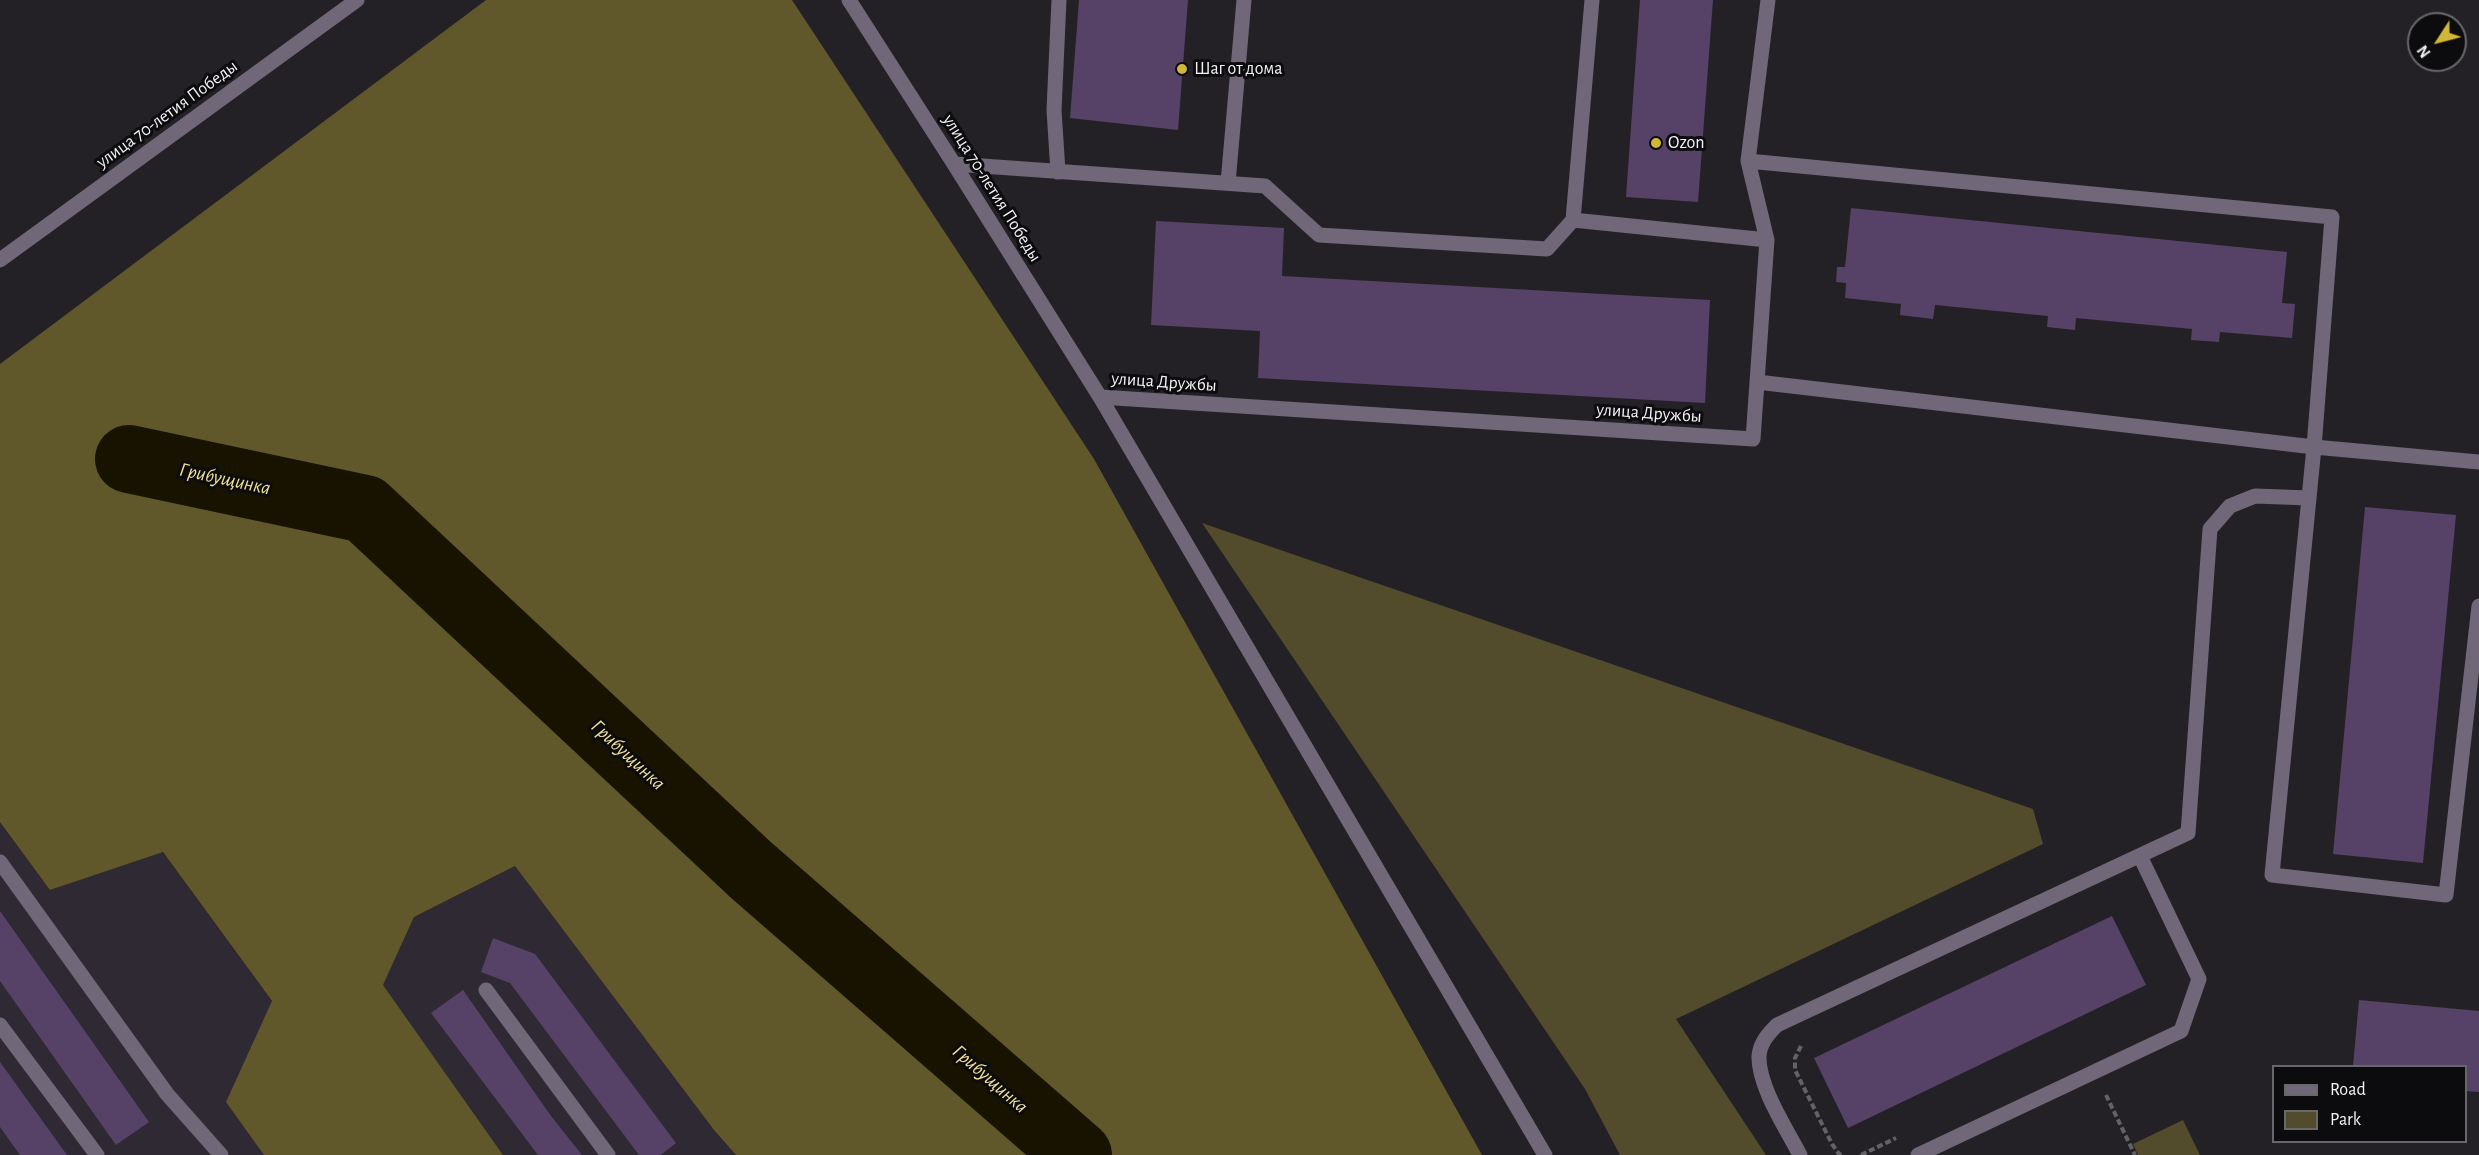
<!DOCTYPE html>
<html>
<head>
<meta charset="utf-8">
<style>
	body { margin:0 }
	#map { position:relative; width:2479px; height:1155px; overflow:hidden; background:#242126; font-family:"Alegreya Sans",sans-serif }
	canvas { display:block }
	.legend { position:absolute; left:2272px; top:1065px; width:195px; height:78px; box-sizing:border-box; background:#0c0b0d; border:2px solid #686769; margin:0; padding:8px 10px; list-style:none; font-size:18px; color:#f2f0f4 }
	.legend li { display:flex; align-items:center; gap:12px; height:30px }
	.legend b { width:30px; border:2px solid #686769 }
	.north { position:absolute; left:2407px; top:12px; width:60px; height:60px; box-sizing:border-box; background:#0c0b0d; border:2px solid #686769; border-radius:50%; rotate:234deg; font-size:16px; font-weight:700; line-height:24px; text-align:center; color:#f2f0f4 }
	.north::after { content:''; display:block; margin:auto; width:21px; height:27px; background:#d1b736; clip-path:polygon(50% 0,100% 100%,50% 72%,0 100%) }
</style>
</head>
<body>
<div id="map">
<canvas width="2479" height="1155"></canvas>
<ul class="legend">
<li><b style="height:8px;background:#706778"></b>Road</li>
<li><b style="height:16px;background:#524b2c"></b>Park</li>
</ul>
<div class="north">N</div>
</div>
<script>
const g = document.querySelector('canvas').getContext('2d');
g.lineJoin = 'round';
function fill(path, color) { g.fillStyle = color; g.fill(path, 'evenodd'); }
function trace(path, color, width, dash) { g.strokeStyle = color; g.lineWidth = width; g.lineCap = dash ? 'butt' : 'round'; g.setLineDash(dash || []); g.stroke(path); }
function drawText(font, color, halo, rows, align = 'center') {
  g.font = font + ' "Alegreya Sans",sans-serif'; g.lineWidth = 6; g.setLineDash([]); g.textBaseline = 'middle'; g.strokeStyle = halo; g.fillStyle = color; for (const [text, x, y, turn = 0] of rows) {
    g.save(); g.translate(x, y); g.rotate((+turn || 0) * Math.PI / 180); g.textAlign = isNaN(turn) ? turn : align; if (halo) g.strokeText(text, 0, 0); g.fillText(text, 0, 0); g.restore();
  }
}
const built = new Path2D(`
	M0,822L50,890L162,851L272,1002L227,1102L264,1155H0Z
	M515,866L714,1130L736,1155H503L383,985L414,917Z`);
const green = new Path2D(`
	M1202,523L2033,809L2043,844L1676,1019L1766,1155H1620L1585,1089Z
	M2183,1120L2200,1155H2138L2133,1144Z`);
const forest = new Path2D(`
	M486,0H792L1094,459L1482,1155H736L714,1130L515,866L414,917L383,985L503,1155H264L226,1102L272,1001L163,852L50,890L0,822V364Z`);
const river = new Path2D(`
	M129,459L365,509L751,870L1078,1155`);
const building = new Path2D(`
	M1079,0H1188L1178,130L1070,118Z
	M1640,0H1713L1698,202L1626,197Z
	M1851,208L2287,252L2282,303L2295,304L2292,338L2220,332L2219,342L2191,340L2192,329L2076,318L2075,330L2047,327L2048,316L1935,305L1933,319L1900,315L1901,304L1845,298L1846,283L1836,282L1837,267H1845Z
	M1156,221L1284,228L1282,276L1710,300L1705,403L1258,378L1260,331L1151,325Z
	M2365,507L2456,515L2423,863L2333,854Z
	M0,911L149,1122L116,1145L0,981Z
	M2112,916L2146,985L1848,1128L1814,1058Z
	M493,938L535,954L676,1143L661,1155H639L510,983L481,972Z
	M463,990L551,1116L582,1155H538L431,1013Z
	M2359,1000L2479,1011V1092L2466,1091V1066H2353Z
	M0,1062L67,1155H20L0,1127Z`);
const path = new Path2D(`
	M1801,1046L1795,1058V1070L1832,1144L1839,1154L1843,1155
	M2106,1095L2135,1155
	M1861,1155L1896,1138`);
const minor = new Path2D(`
	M849,0L954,164L1100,397L1545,1155
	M1748,161L2332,217L2314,447L1757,382
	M954,164L1265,186L1319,235L1547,249L1573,220L1592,0
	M1058,172L1054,110L1059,0
	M1228,183L1244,0
	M1573,220L1767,240
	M0,260L357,0
	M1100,397L1753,439L1767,240L1748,161L1768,0
	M2479,462L2314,447L2272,875L2446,895L2479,606
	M0,862L167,1094L221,1155
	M486,990L608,1155
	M0,1025L97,1155
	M1800,1155C1786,1128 1758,1086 1759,1056C1760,1043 1768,1034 1777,1025L2188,833L2210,529L2230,506L2255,496L2309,498
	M1918,1155L2181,1031L2199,979L2140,856`);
const markers = [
	[1182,69,6,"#d1b736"],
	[1656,143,6,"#d1b736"]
];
const poiNames = [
	["Шаг от дома",1194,69],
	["Ozon",1668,143]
];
const streetNames = [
	["улица 70-летия Победы",167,114,-36],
	["улица 70-летия Победы",992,188,58],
	["улица Дружбы",1164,382,4],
	["улица Дружбы",1649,413,4]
];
const waterNames = [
	["Грибущинка",225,479,12],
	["Грибущинка",628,755,43],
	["Грибущинка",990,1079,41]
];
fill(built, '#2e2933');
fill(green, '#524b2c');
fill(forest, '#60572b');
trace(river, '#181300', 68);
fill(building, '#554266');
trace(path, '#656267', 4, [6, 3]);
trace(minor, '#706778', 15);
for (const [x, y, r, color] of markers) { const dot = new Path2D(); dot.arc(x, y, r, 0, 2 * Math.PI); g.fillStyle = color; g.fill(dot); trace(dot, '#0c0b0d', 2); }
drawText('18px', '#f2f0f4', '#0c0b0d', poiNames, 'left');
drawText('18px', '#f2f0f4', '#0c0b0d', streetNames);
drawText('italic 20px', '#f0e098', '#0c0b0d', waterNames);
</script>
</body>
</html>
